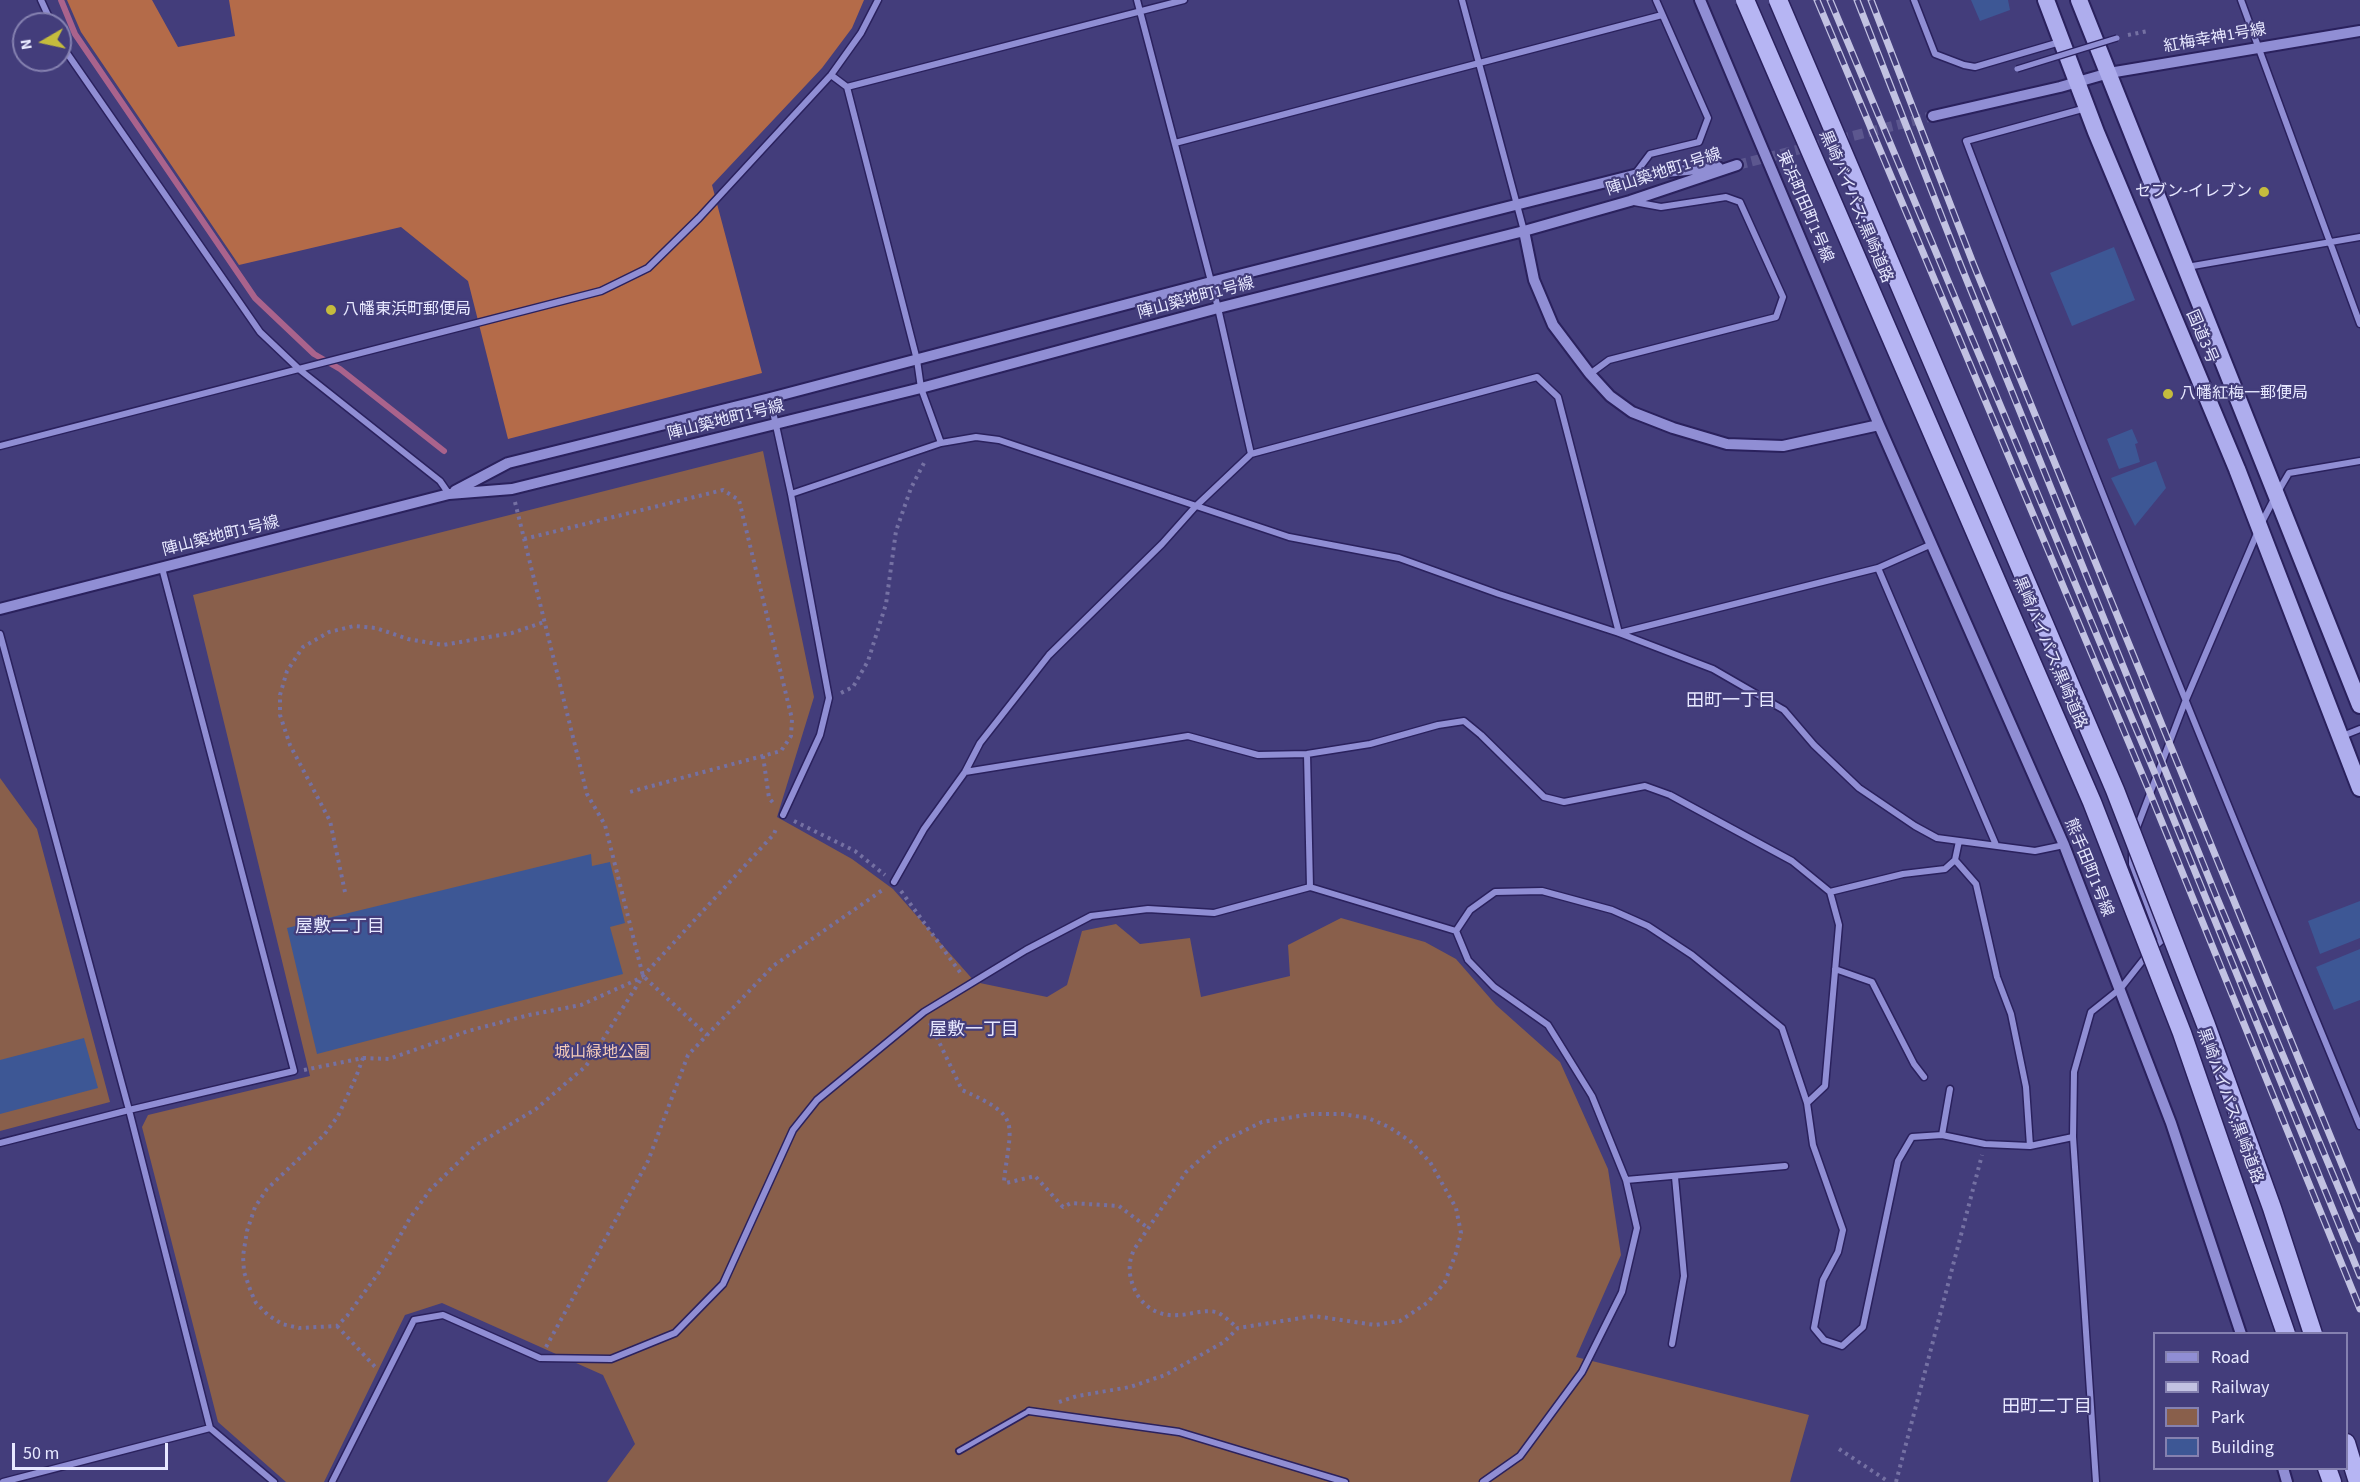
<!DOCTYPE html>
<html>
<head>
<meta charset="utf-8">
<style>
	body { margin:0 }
	#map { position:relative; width:2360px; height:1482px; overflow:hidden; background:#433d7b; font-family:"Source Sans 3",sans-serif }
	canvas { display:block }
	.legend { position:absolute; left:2153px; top:1332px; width:195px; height:138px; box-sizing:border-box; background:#433d7b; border:2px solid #8581b0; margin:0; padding:8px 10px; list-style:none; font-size:18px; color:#e7e8ff }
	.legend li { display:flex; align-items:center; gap:12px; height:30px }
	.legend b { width:30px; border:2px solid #8581b0 }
	.north { position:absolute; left:12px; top:12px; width:60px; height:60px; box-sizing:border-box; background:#433d7b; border:2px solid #8581b0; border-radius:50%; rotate:261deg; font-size:16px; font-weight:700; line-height:24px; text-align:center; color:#e7e8ff }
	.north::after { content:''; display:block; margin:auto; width:21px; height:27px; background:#c5bc3d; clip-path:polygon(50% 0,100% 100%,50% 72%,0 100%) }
	.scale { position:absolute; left:12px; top:1443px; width:156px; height:27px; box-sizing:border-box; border:3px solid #e7e8ff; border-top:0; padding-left:8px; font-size:18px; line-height:21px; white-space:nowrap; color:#e7e8ff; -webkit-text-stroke:4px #433d7b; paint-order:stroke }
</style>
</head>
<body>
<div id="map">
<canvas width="2360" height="1482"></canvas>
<ul class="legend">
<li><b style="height:8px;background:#908ed4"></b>Road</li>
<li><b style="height:8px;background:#c2c2e2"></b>Railway</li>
<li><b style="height:16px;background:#895f4b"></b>Park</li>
<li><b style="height:16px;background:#3d5795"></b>Building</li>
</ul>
<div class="north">N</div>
<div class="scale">50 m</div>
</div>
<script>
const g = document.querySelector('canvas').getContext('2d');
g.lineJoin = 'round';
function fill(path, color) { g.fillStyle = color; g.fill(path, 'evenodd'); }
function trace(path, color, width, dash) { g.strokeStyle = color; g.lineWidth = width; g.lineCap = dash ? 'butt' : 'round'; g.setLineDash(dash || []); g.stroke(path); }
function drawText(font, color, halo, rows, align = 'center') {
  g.font = font + ' "Source Sans 3","Noto Sans JP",sans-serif'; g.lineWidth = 4.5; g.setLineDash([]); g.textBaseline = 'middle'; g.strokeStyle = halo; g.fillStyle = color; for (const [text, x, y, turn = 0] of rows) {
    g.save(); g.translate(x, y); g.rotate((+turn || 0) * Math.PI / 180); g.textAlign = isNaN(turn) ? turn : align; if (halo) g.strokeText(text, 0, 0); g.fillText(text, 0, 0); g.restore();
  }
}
const green = new Path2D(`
	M763,451L814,697L777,817L852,859L893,889L975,982L1047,997L1067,985L1082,931L1116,924L1140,944L1190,938L1201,997L1290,976L1288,945L1341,918L1425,942L1456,959L1496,1005L1560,1062L1608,1169L1621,1255L1576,1357L1809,1415L1790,1482H607L635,1444L603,1375L442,1303L405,1315L324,1482H286L218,1422L142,1127L148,1115L310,1076L193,595Z
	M0,778L37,829L110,1102L0,1131Z`);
const forest = new Path2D(`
	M67,0H152L178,47L235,36L229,0H864L852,28L822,68L712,185L762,373L508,439L468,281L401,227L239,265L81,32Z`);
const stream = new Path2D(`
	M61,0L75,34L255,298L314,354L340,369L444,451`);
const building = new Path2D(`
	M1971,0H2008L2010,10L1980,21Z
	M2114,247L2135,300L2072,326L2050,273Z
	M2132,429L2138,443L2135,444L2140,462L2119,469L2107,439Z
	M2156,461L2166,488L2135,526L2111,478Z
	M591,854L592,866L610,862L625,923L610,927L623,974L317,1054L287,928Z
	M2360,901V938L2320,954L2308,921Z
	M2360,949V1000L2334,1010L2316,967Z
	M84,1038L98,1088L0,1114V1060Z`);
const tertiaryTunnel = new Path2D(`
	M1737,165L1933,116`);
const path = new Path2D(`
	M2128,35L2148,31
	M515,502L587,794L605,825L643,976L707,1035
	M524,539L723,490L739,500L792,719L791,736L781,751L626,793
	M841,693L853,687L868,661L886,604L896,531L911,488L924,463
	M763,756L769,798L775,805
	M794,821L855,851L885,875
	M901,891L962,975
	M345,892L330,821L290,745L280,715V695L287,671L303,647L329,632L354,626L376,628L408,639L443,645L512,633L544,622
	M930,1023L962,1090C1022,1117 1011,1120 1004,1181L1006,1183L1035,1176L1063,1207L1071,1203L1119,1206L1148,1228
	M363,1058L389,1059L468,1031L529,1015L581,1005L643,977
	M304,1070L363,1058L356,1077L338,1116L324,1135L267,1189L255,1207L247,1231L243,1256L244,1272L251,1292L256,1303L268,1315L282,1324L299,1328L337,1326L347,1316L380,1271L410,1218L430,1190L476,1145L536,1109L586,1066L643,976L774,834L777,826
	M337,1326L376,1368
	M546,1347L648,1161L688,1055L773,966L884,889
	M1059,1402L1077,1396L1130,1387L1165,1375L1224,1342L1238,1328L1314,1316L1375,1325L1400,1321L1427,1303L1445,1282L1456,1253L1461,1233L1456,1208L1430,1162L1410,1141L1389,1127L1368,1118L1342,1114H1312L1262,1122L1219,1143L1186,1172L1135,1248C1128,1261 1128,1274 1134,1288C1141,1306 1159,1317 1178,1315C1190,1315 1203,1309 1216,1312C1223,1314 1232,1324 1238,1328
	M1839,1449L1889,1482
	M1896,1482L1982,1155`);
const service = new Path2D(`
	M959,1451L1029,1411`);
const minor = new Path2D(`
	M41,0L52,24
	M1137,0L1218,308L1251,454
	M1462,0L1524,231
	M1914,0L1935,54L1964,65L1975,67L2060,42
	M2241,0L2360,324
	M60,43L260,332L300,370L440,481L449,494
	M831,75L847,87L917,360L921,388L941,443
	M847,87L1184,0
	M2086,108L1966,141C2091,472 2225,799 2360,1126
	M1175,143L1662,15
	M1635,174L1650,154L1699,142L1708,118L1656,0
	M2187,267L2360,237
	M1590,374L1609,360L1776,317L1783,297L1740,202L1726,197L1661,207L1634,202
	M770,398L791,494L829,698L820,735L783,815
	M0,446L601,291L648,268L699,218L831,75L861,33L878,0
	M2279,490L2289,473L2360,461
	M791,494L941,443L976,437L999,440L1289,537L1399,558L1499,594L1619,633L1713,669L1784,710L1814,745L1859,788L1915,826L1937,838L2035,851L2064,845
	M2262,522L2274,499
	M1878,568L1996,845
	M0,634L129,1110L210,1428L274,1482
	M2340,737L2360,729
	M1307,754L1310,887
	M965,772L1188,736L1258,755L1307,754L1370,744L1438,725L1464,721L1481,735L1544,797L1564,802L1645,786L1670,795L1792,861L1830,892L1903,874L1945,869L1955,860L1959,841
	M2136,830L2185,702L2258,531
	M1955,860L1976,884L1997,977L2011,1014L2026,1087L2030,1146
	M894,882L924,829L965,772L980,743L1049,655L1162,544L1195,507L1251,454L1537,377L1558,397L1619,633L1878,568L1932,544
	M1456,931L1470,910L1495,892L1542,891L1612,910L1648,926L1692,955L1782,1028L1807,1103L1813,1145L1843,1230L1838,1252L1823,1280L1814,1328L1824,1340L1842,1346L1863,1327L1898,1161L1912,1137L1942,1135L1985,1144L2030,1146L2073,1137
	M1456,931L1468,960L1494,987L1548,1025L1592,1096L1626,1180L1637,1228L1622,1292L1582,1372L1520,1456L1483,1482
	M1835,969L1872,982L1914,1064L1924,1077
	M1807,1103L1825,1086L1839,925L1830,892
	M1942,1135L1950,1089
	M0,1143L129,1110L294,1071L162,568
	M1626,1180L1785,1166
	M1672,1344L1684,1276L1675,1177
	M1029,1411L1179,1432L1345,1482
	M3,1482L210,1428
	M332,1482L414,1320L443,1315L540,1358L611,1359L675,1333L723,1284L793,1130L817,1100L924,1012L1026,950L1091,916L1148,909L1214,913L1310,887L1456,931
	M2096,1482L2073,1137L2074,1072L2091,1012L2121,988L2151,950L2161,941L2132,864V852`);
const tertiary = new Path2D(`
	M1700,0L1879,425L2064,845L2171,1123L2241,1334
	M1933,116L2060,87L2109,73L2360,31
	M1524,231L1534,280L1553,325L1590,374L1610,396L1632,412L1673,428L1727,444L1783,446L1879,425
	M455,491L508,463L770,398L1211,282L1634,175L1718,167
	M0,609L449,494L512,489L921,388L1218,308L1524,231L1630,201L1737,165
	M2283,1468L2287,1482`);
const trunk = new Path2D(`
	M2046,0L2096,132L2237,469L2360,788
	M2079,0L2360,705`);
const motorway = new Path2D(`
	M2346,1443L2358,1482
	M2327,1468L2332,1482`);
const rail = new Path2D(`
	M1817,0L2150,793L2360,1309
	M1830,0L2156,776L2360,1276
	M1857,0L1961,266L2217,898L2360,1239
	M1871,0L1973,263L2360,1209`);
const pedestrianBridge = new Path2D(`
	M2017,69L2117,38`);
const motorwayBridge = new Path2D(`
	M1745,0L2092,802L2182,1033L2286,1334
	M1778,0L2115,790L2206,1025L2272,1208L2313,1334`);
const markers = [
	[2264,192,6,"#c5bc3d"],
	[331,310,6,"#c5bc3d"],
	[2168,394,6,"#c5bc3d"]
];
const streetNames = [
	["紅梅幸神1号線",2215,39,-10],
	["陣山築地町1号線",1664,173,-18],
	["東浜町田町1号線",1804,207,67],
	["黒崎バイパス;黒崎道路",1855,207,67],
	["陣山築地町1号線",1196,299,-15],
	["国道3号",2201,337,67],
	["陣山築地町1号線",726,421,-14],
	["陣山築地町1号線",221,537,-14],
	["黒崎バイパス;黒崎道路",2049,653,67],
	["熊手田町1号線",2088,868,68],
	["黒崎バイパス;黒崎道路",2229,1106,70]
];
const poiNames = [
	["セブン-イレブン",2252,192,"right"],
	["八幡東浜町郵便局",343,310],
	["八幡紅梅一郵便局",2180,394]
];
const parkNames = [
	["城山緑地公園",602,1053]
];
const neighbourhoodNames = [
	["田町一丁目",1731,702],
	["屋敷二丁目",340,928],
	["屋敷一丁目",974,1031],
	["田町二丁目",2047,1408]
];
fill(green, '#895f4b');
fill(forest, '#b46b49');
trace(stream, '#aa638c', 6);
fill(building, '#3d5795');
trace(tertiaryTunnel, '#5c578f', 10, [10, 5]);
trace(service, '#2a215d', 8);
trace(minor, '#2a215d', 9);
trace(tertiary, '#2a215d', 14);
trace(trunk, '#2a215d', 20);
trace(motorway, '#2a215d', 21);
trace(path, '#7571a3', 4, [3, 4.5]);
trace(service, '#908ed4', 4.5);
trace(minor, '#908ed4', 6);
trace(tertiary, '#908ed4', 10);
trace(trunk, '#aeaded', 16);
trace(motorway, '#b6b5f3', 18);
trace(rail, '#c2c2e2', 7);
trace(rail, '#433d7b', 4.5, [14]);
trace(pedestrianBridge, '#2a215d', 8, []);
trace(motorwayBridge, '#2a215d', 21, []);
trace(pedestrianBridge, '#908ed4', 5);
trace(motorwayBridge, '#b6b5f3', 18);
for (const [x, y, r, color] of markers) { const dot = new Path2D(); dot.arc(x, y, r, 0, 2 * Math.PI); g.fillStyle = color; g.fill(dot); trace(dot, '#433d7b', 2); }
drawText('16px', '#e7e8ff', '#433d7b', streetNames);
drawText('16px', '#e7e8ff', '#433d7b', poiNames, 'left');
drawText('16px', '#f4cab8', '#433d7b', parkNames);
drawText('18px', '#e7e8ff', '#433d7b', neighbourhoodNames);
</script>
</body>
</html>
